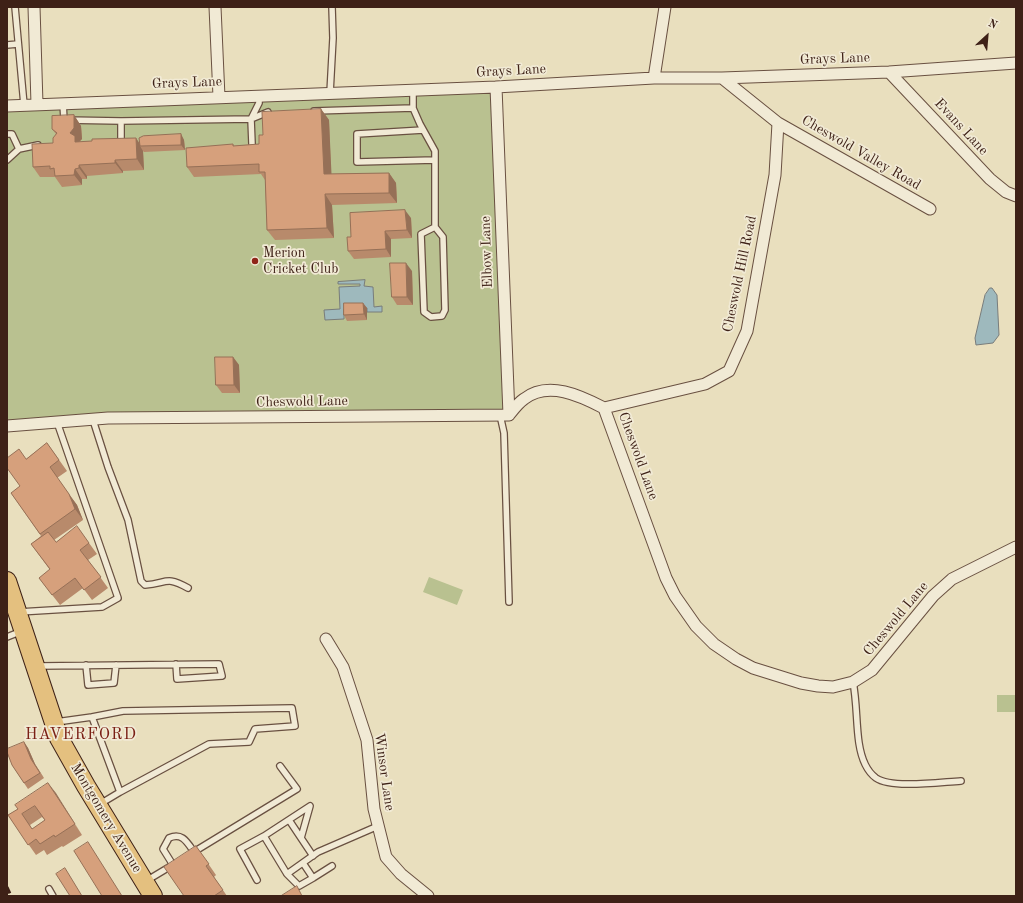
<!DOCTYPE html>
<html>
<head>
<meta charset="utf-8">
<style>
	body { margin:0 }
	#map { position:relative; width:1023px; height:903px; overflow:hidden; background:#e9dfbe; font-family:"Old Standard TT",serif }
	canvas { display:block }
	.frame { position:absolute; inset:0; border:8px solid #3e2117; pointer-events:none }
	.north { position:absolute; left:967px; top:16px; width:40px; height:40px; -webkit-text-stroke:3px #f1ead5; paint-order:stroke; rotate:26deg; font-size:11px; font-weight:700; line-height:16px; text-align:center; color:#3e2117 }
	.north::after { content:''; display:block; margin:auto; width:14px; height:18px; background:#3e2117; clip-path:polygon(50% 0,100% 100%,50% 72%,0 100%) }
</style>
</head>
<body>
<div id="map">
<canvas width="1023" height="903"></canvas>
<div class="frame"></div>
<div class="north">N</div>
</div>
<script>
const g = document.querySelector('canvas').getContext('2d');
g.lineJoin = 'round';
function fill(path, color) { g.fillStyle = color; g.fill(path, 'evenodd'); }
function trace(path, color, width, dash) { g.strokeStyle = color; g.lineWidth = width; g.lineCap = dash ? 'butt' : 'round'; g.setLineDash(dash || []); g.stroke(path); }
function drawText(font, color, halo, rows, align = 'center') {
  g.font = font + ' "Old Standard TT",serif'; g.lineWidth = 3.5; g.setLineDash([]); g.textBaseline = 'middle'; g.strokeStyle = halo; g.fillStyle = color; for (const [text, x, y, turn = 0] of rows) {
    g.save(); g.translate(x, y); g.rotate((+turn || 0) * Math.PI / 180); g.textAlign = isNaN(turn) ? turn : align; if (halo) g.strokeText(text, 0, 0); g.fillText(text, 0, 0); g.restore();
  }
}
const green = new Path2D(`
	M496,87L509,415L108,418L7,426V107Z
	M429,577L463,590L457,605L423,592Z
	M997,695H1016V712H997Z`);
const water = new Path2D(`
	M365,280L364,286L373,287L374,307L382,306V312H367V308L344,309V319L325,320L324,310L340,309L339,287L360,286V284H338V282Z
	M990,288H992L997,295L999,335L993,343L976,345L975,338L985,295Z`);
const service = new Path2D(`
	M15,7L24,105
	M7,45L18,44
	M413,90V108L420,124L435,151V227L443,237L445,310L442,316L431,317L424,312L421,234L435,227
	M330,93L333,38L332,7
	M63,103L64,120L121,121V142H118
	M314,111L413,108
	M251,119L268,112
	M251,119L259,103V96
	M121,121L251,119L252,144
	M423,130L357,134V162L435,160
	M7,134H12L19,149
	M7,160L19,149L38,145
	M500,415L504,433L509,602
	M93,420L108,467L128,520L141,581L145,585C167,584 165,575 188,588
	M19,612L102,607L118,598L57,422
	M7,637L22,631
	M86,665L88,685L114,683L116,665
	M39,666L219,664L222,676L177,679L176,664
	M853,682C857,702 856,723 859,743C861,756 865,770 876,778C892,789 941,782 961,781
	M92,717L123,711L292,708L295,726L255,729L249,742L209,744L120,792
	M56,722L92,717L120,792L100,804
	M289,820L301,838
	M264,836L310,806L301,838L313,856
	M192,853L297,789L280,766
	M303,863L313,878L332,866
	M173,865L163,849L169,838C182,832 187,842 194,852
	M287,874L299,886L313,878
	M257,880L240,849L264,836L287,874L318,852L378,826
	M146,881L171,866
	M49,889L53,896`);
const minor = new Path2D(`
	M34,7L37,104
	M215,7L219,97
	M889,72L990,179L1006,192L1016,196
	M654,78L665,7
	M496,87L509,415
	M7,106L496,87L654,78H722L889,72L1016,63
	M778,123L930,209
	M604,408L705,384L729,371L747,331L775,175L778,123L722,78
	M7,426L108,418L509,415C513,410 518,403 524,399C548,380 581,396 604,408L666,578L675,596L696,626L714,644L736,659L753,668L801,683L818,686L833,687L853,682L872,670L933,596L952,579L1016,547
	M326,639L343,667L367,740L374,809L386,857L401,874L428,896`);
const primary = new Path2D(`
	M7,581L59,738L86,786L153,896`);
const rail = new Path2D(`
	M7,887L11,896`);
const wall = new Path2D(`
	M321,109L329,120L331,174L389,173L396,183L397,203L332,205L334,238L275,240L267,230L265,180L261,174L194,177L187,167L233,144L234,146L259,144L263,135Z
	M74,115L81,126L82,139L79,142L136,138L140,144L181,134L184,140L185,150L144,152L143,151L144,170L123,171V173L87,176V179H82V185L62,187L55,177H40L33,167L53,143L56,134L52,129Z
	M411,218L412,238L391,239V257L354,259L348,251L351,237Z
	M412,271L413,305H397L392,297Z
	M363,303L367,308V320L347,321L344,315Z
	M233,357L239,365L240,393H222L216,385Z
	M47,443L67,471L57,478L77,505L83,520L54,540L56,542L89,543L97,554L88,560L108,588L92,600L83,588L60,605L39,578L50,570L31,544L41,536L11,493L20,487L26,459Z
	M24,742L28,748L35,764L44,778L28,789L12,765Z
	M48,783L82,835L63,847L62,846L47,855L44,850L36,855L8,815L18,809ZM42,817L45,820L32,829L30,825Z
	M196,846L216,875L214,877L227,896H184Z`);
const shadedWall = new Path2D(`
	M321,109L329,120L332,185L324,174Z
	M74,115L81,126L82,139L79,142H75L70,133Z
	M181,134L184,140L185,150L181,145Z
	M136,138L141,146H140L143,151L144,170L137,159Z
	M115,160L123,171V173L115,163Z
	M79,165L87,176V179L79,168Z
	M75,169L82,179V185L74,175Z
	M389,173L396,183L397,203L389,193Z
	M325,194L332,205L334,238L327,228Z
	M405,210L411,218L412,238L407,230Z
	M385,231L391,239V257L386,249Z
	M406,263L412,271L413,305L407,297Z
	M363,303L367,308V320L364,314Z
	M233,357L239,365L240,393L234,385Z
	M69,494L77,505L83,520L75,509Z
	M24,742L28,748L35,764L44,778L31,759Z
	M48,783L56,793L82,835L75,824Z`);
const building = new Path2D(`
	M321,109L324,174L389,173V193L325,194L327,228L267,230L265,172H259V164L187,167L186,148L233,144V146L259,144V135H263L262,112Z
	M74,115V128L70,133L75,136V142L92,141V139L136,138L137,159L115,160V163L79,165V168L75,169L74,175L55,176L54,168L50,169V166L33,167L32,144L53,143V138L57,133L52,129V116Z
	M181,134V145L140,146L139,138L143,136Z
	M405,210L407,230L385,231L386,249L348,251L347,237H351L350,213Z
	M390,263H406L407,297H392Z
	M344,303H363L364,314L344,315Z
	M215,357H233L234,385H216Z
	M47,443L59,460L50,467L69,494L75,509L40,534L11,493L20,486L7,468V458L19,449L26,459Z
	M77,526L89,543L80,550L101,577L84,590L75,578L52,595L39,578L50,569L31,544L48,532L56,542Z
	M24,742L31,759L40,773L24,783L12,765L7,752V749Z
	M48,783L75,824L55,837L54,835L40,844L36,839L28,845L8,815L18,809L15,805ZM35,806L45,820L32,829L22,814Z
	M88,842L122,896H102L74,851Z
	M196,846L209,864L206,866L223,890L214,896H184L164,867Z
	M65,868L82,896H70L56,874Z
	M297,886L302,896H281Z`);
const markers = [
	[255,261,4,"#8f2418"]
];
const streetNames = [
	["Grays Lane",835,59,-2],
	["Grays Lane",511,71,-3],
	["Grays Lane",187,83,-2],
	["Evans Lane",961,127,47],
	["Cheswold Valley Road",861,153,30],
	["Elbow Lane",487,252,-92],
	["Cheswold Hill Road",740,274,-78],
	["Cheswold Lane",302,402,-1],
	["Cheswold Lane",638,456,70],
	["Cheswold Lane",896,619,-50],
	["Winsor Lane",384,772,82],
	["Montgomery Avenue",106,818,59]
];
const poiNames = [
	["Merion",263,253],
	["Cricket Club",263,269]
];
const quarterNames = [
	["HAVERFORD",81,735]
];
fill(green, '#b9c190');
fill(water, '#9eb9bd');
trace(water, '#787c7b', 1);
trace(service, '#695041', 8);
trace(minor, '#695041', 13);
trace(primary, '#3e2117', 20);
trace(service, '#f1ead5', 5.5);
trace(minor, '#f1ead5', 11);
trace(primary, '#e4c07f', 18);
trace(rail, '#3e2117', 3, [7, 7]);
fill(wall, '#b88a6b');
fill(shadedWall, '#967057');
fill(building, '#d6a07c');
trace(building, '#967057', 1);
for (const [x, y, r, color] of markers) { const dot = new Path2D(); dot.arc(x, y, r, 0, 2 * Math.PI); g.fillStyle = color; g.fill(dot); trace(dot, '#f1ead5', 1.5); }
drawText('14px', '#3e2117', '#f1ead5', streetNames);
drawText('14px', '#3e2117', '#f1ead5', poiNames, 'left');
g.letterSpacing = '1px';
drawText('16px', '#7a1f14', '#f1ead5', quarterNames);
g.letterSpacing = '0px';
</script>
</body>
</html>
